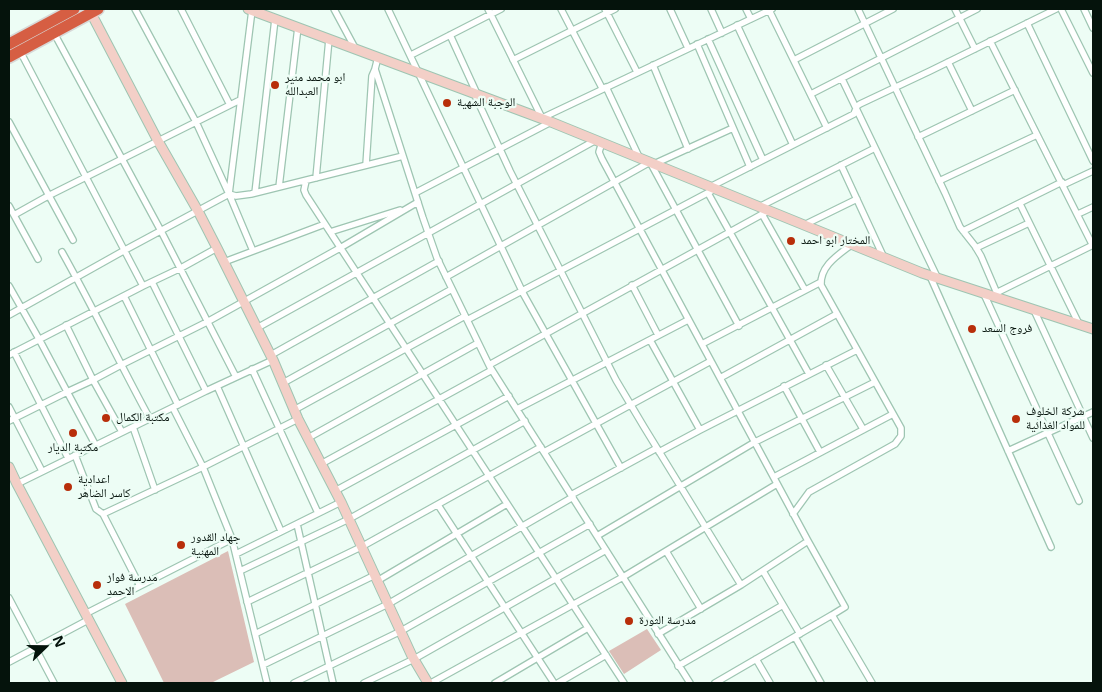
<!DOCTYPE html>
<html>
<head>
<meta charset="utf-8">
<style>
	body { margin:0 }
	#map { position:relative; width:1102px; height:692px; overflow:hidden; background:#edfdf5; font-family:"Open Sans",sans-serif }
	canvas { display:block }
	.frame { position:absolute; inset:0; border:10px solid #05130c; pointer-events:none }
	.north { position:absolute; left:20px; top:622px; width:50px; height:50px; -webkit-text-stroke:4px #edfdf5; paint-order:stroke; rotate:68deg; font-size:14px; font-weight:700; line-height:20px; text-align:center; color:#05130c }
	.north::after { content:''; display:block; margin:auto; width:18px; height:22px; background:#05130c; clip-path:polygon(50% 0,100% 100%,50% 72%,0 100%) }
</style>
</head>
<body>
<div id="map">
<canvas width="1102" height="692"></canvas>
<div class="frame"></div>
<div class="north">N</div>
</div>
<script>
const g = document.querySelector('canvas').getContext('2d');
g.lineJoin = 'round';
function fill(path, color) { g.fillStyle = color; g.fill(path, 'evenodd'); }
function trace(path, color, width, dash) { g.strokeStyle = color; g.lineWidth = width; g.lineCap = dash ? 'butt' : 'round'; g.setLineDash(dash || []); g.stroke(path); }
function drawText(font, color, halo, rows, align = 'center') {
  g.font = font + ' "Open Sans","Noto Naskh Arabic",sans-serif'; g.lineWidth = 4.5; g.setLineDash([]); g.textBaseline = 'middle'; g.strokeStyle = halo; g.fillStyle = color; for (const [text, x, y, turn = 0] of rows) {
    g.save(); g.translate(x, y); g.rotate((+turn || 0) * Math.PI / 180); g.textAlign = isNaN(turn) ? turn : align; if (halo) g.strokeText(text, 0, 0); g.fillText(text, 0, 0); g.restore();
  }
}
const green = new Path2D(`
	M228,551L254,662L211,683H164L125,604Z
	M647,629L661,650L624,674L609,651Z`);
const street = new Path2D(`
	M135,9L196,122L229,194L253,251
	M181,9L230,105
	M334,9L355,48
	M388,9L524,295L621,468
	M488,9L542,118L772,9
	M561,9L602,88
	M605,9L637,72
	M670,9L688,48
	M711,9L722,33
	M746,9L751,19
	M858,9L945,193L960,227L975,246L981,256L999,298
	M955,9L975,49
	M1061,9L1093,73
	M1084,9L1093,28
	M769,10L827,128
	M1027,23L1093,161
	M737,25L793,145
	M54,33L161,231L236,377
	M450,35L477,94
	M708,39L763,160
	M990,41L1093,246
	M697,44L750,167
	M20,51L143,286
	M411,55L501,9
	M378,57L375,69L423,218L437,258L490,367L690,683
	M513,60L615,9
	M794,60L893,9
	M948,62L972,111
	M653,65L688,149
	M842,79L938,279
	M606,87L639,157
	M474,93L510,171L616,380L644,427L741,585
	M811,94L977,9
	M9,122L73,240
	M918,137L1015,90
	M602,142L599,152L602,159L808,541L845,607L832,615L872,683
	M654,164L733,128
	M366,165L372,76L375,69
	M841,165L884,258
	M316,178L329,39
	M306,181L304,190L306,195L624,683
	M939,181L1037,135
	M1063,185L1093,171
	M279,187L298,27
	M710,187L854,114L857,106L860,104L930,71L1056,9
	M255,193L275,19
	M415,193L551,122
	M708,193L809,374
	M229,194L236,196L251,194L403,156
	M1020,204L1079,324
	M9,206L38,259
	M759,207L875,148
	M762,214L805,290
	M1078,214L1093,207
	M14,215L48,196L240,100
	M804,225L857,199
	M963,231L1062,182
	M330,232L400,210
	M976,248L1029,223
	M62,252C93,307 120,364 150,419
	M224,262L325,224
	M930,276L1051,547
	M446,277L650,162L739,326
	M152,282L206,391
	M632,285L658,335
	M9,286L39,339L96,446
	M996,293L1093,245
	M984,294L1079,501
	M124,296L178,405
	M1034,310L1093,438
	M9,315L125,250L229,194L252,10
	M467,320L715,189
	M66,325L93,380L122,432
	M257,328L596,140
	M650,340L700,430
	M702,344L821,282
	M14,352L68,458
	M9,355L143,286L181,268L217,248
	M271,355L439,261
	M489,365L768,211
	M826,365L863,429
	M252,369L318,513
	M720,378L837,314
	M283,383L452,289
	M217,386L281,531
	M784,386L820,452
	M9,407L42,471
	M173,408L203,467L232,539L267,683
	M517,409L688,320
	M294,410L465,316
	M9,421L67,392L93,380L121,365L207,322L340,248L418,202
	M133,427L155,490
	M308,438L478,343
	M1008,451L1093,412
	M544,452L711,361
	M659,452L700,430L857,350
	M75,455L96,509L103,514
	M321,464L492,370
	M774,477L893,414
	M17,484L206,391L273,360
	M335,491L509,396
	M571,495L657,448
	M438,505L554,683
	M793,514L809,492L895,444L901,436V428L821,285C820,266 838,255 851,245
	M297,524L333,683
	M597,536L755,442L875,382
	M666,551L701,609
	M236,554L341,502
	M240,571L349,519L525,421
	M763,571L800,634
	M377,581L507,504
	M140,586L103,514L203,467L298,419
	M9,598L54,683
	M247,602L361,547L541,447
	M85,614L232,539
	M255,634L375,575
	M658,634L741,585L808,541
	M795,637L821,683
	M756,659L770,683
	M9,662L88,620
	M263,665L388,604L573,497
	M678,666L783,605
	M294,683L401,631L590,524
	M364,683L414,659L606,550
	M431,683L623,577L777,484
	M495,683L588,628
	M558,683L606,655
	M715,683L832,615`);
const secondary = new Path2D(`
	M248,9L551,122L922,273L1093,329
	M91,13L158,141L198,211L217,248L273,360L298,419L341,502L412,656L428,683
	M9,467L17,484L122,683`);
const highway = new Path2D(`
	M9,44L74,9
	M9,57L98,9`);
const markers = [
	[275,85,5,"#b82e0a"],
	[447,103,5,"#b82e0a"],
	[791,241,5,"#b82e0a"],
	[972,329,5,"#b82e0a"],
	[106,418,5,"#b82e0a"],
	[1016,419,5,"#b82e0a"],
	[73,433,5,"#b82e0a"],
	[68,487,5,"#b82e0a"],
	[181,545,5,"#b82e0a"],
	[97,585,5,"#b82e0a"],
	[629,621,5,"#b82e0a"]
];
const poiNames = [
	["ابو محمد منير",285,78],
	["العبدالله",285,92],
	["الوجبة الشهية",457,103],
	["المختار ابو احمد",801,241],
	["فروج السعد",982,329],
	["شركة الخلوف",1026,412],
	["للمواد الغذائية",1026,426],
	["مكتبة الكمال",116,418],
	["مكتبة الديار",73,448,"center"],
	["اعدادية",78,480],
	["كاسر الضاهر",78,494],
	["جهاد القدور",191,538],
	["المهنية",191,552],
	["مدرسة فواز",107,578],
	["الاحمد",107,592],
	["مدرسة الثورة",639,621]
];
fill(green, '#dbbeb7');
trace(street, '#9ec5b2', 8);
trace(secondary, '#9ec5b2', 11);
trace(highway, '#d7d9d8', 14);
trace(street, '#fff', 5.5);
trace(secondary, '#f3cfc7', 9);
trace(highway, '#d65e43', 11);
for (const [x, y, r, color] of markers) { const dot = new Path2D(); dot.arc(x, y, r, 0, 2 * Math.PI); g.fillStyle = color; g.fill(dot); trace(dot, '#edfdf5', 2); }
drawText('12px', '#05130c', '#edfdf5', poiNames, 'left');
</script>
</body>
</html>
